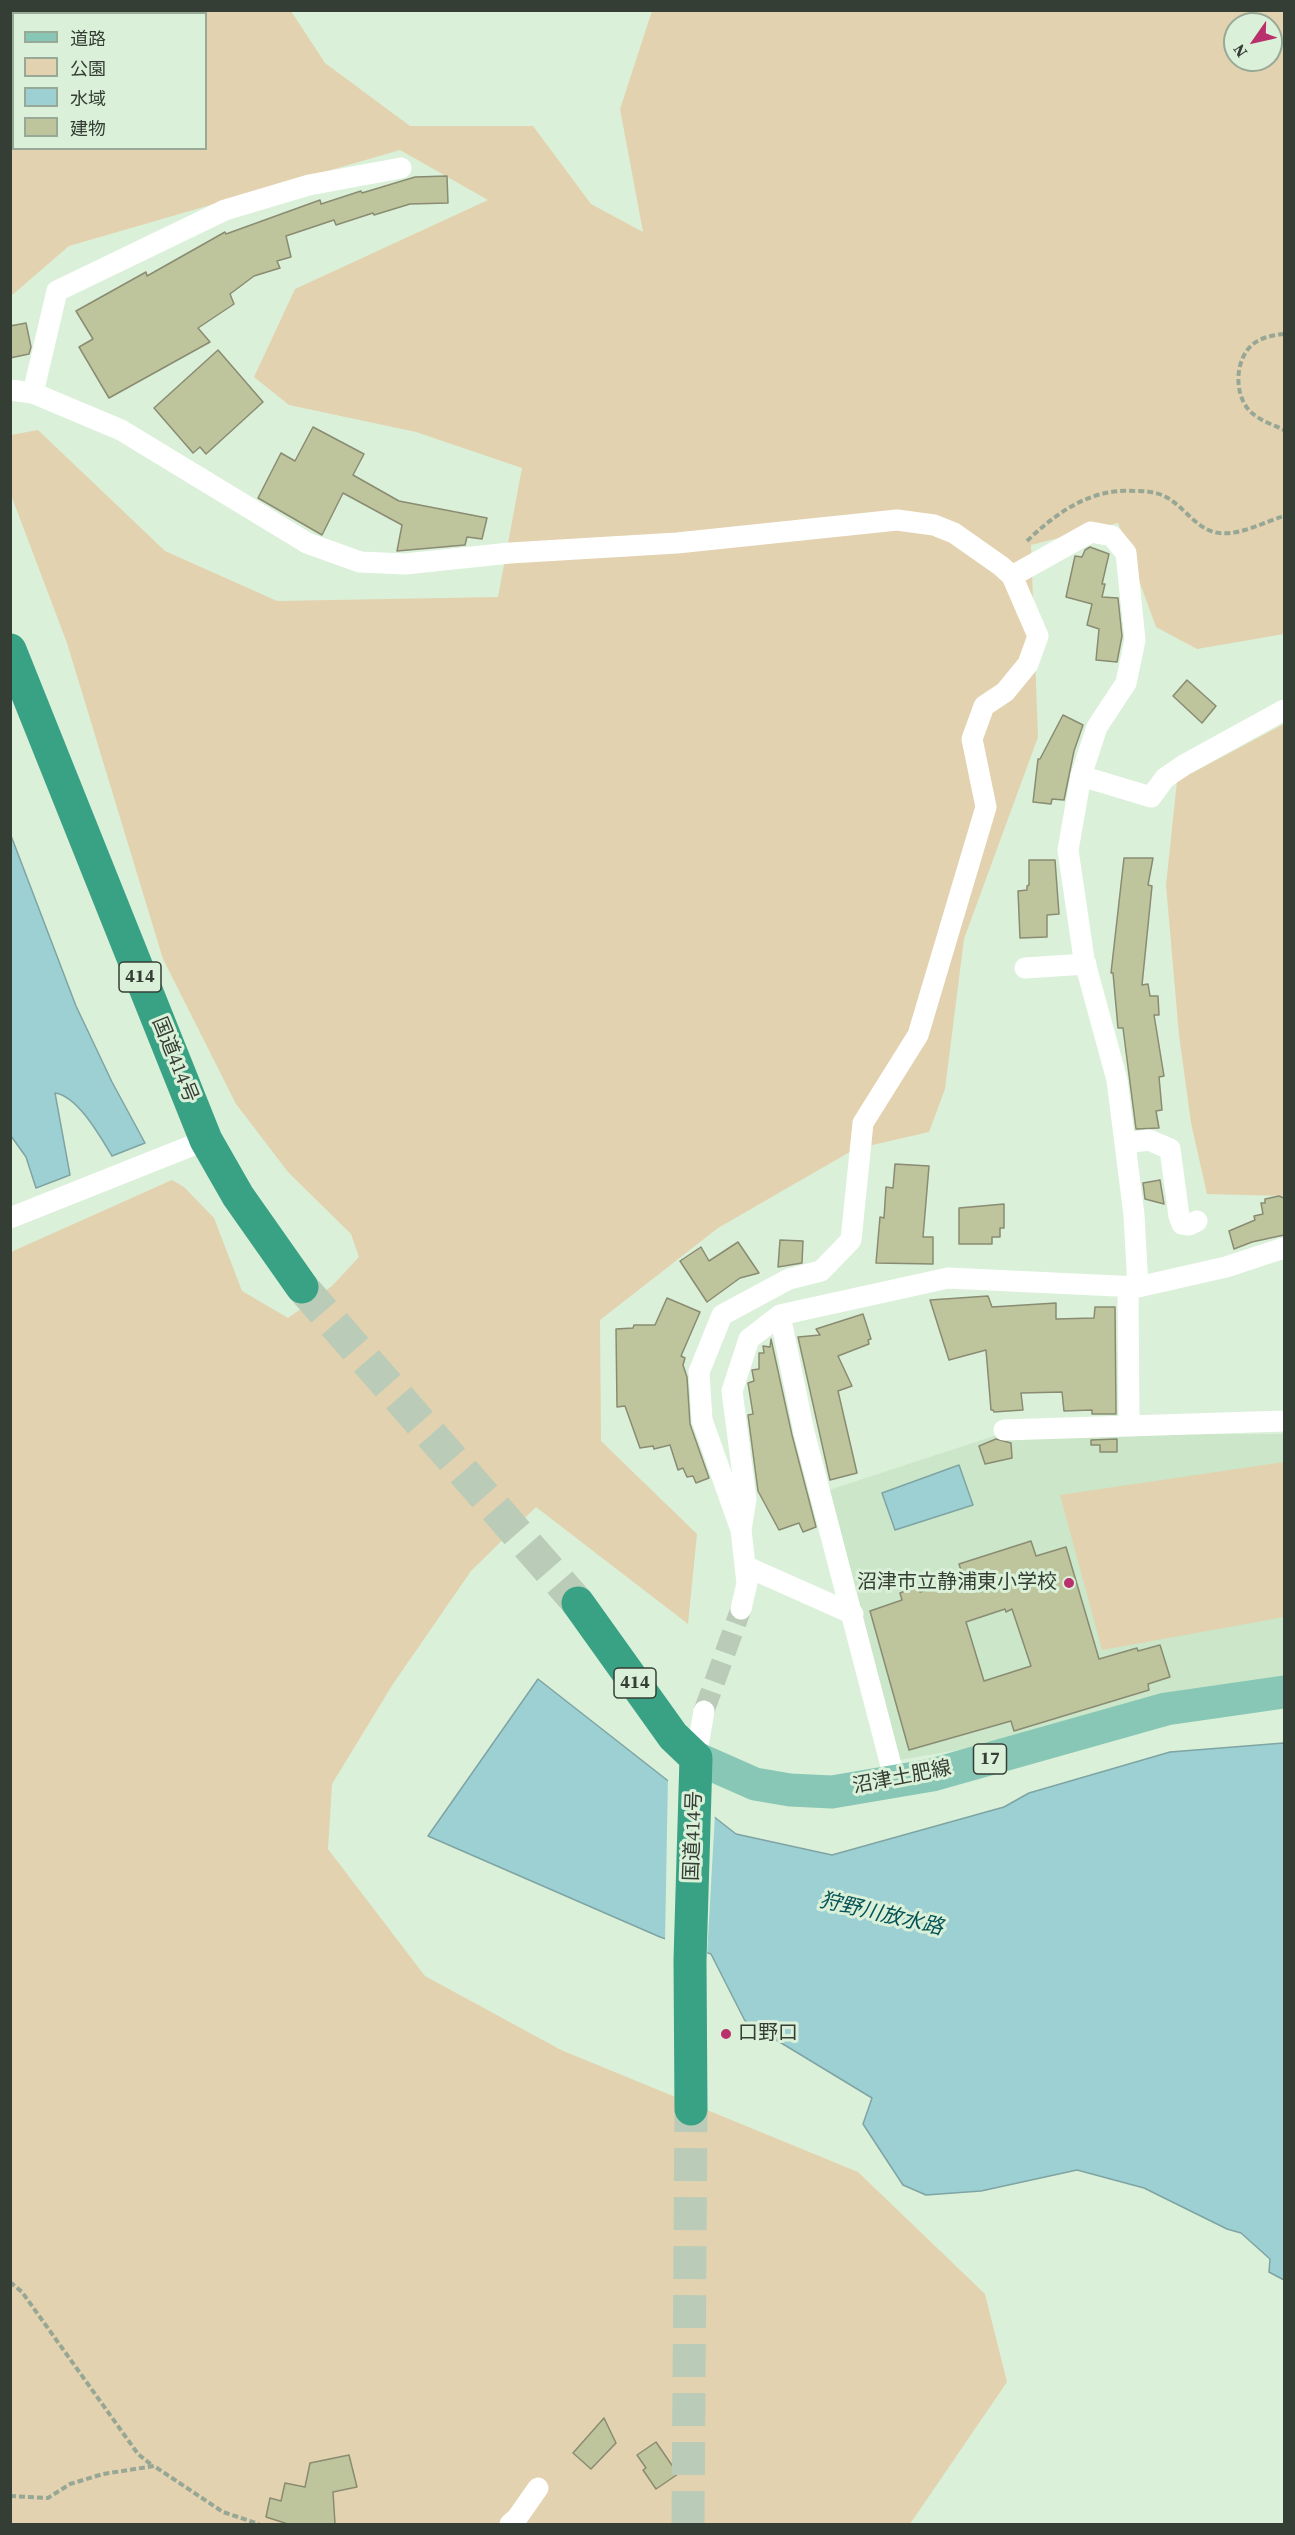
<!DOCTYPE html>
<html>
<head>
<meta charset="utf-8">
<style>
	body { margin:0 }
	#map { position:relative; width:1295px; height:2535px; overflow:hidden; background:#dbf0d9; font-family:"Source Serif 4","Noto Sans JP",serif }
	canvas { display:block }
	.frame { position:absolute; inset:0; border:12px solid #353e34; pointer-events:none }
	.legend { position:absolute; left:12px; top:12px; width:195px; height:138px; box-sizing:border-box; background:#dbf0d9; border:2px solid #99a997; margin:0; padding:8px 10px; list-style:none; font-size:18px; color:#353e34 }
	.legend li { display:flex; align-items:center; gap:12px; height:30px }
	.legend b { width:30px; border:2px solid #99a997 }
	.north { position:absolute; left:1223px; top:12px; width:60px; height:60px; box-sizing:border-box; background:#dbf0d9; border:2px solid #99a997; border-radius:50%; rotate:236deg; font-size:16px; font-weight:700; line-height:24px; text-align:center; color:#353e34 }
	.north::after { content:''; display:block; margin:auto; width:21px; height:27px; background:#b9306c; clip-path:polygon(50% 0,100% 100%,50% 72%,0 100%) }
</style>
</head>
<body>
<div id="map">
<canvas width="1295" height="2535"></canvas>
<div class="frame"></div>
<ul class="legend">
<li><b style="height:8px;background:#88c7b6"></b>道路</li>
<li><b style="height:16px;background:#e3d2af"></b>公園</li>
<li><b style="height:16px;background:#9dd0d3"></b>水域</li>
<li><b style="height:16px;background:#bec49c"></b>建物</li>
</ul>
<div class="north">N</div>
</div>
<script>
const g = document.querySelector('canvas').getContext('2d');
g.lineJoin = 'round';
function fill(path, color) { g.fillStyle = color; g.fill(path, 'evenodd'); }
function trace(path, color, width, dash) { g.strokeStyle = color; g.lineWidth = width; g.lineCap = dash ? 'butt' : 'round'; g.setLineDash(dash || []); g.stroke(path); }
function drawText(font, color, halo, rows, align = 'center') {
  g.font = font + ' "Source Serif 4","Noto Sans JP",serif'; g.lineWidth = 6; g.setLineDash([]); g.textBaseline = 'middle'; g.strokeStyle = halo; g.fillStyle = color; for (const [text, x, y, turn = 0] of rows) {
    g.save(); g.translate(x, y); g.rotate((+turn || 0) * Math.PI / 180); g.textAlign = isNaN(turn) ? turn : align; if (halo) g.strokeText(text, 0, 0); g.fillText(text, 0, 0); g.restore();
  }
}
const built = new Path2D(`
	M1284,1434V1677L970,1748L899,1760L829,1490L997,1435Z`);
const green = new Path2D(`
	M11,11H291L325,63L410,126H533L591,204L643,232L620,109L652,11H1284V634L1197,649L1156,627L1118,523L1031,545L1038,737L964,939L945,1089L929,1132L855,1149L718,1228L600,1320L601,1441L697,1534L688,1624L536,1507L471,1571L393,1684L332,1784L328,1849L425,1976L561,2050L858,2172L985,2294L1007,2382L910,2524H11V1252L172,1180L184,1187L214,1218L242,1291L288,1318L332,1286L359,1257L351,1234L288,1172L236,1104L163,959L67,643L11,495V435L38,430L165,551L277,601L498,597L522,468L416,432L289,405L254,377L295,289L488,200L400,150L69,246L11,296ZM14,14H206V148H14ZM1235,24H1271V60H1235Z
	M1284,724V1196L1207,1194L1191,1123L1179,1035L1166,885L1177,781Z
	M1284,1462V1617L1102,1650L1060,1495Z`);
const water = new Path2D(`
	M10,833L76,1006L112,1082L145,1143L112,1156C101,1138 78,1096 55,1093L70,1175L36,1188L26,1157L11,1136Z
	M959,1465L973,1505L895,1530L882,1493Z
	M538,1679L736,1834L832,1855L1004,1807L1029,1793L1170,1752L1284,1743V2280L1269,2272L1270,2259L1241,2233L1227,2229L1144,2188L1077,2170L981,2191L926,2195L903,2185L863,2124L872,2098L745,2021L711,1954L660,1937L428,1836Z`);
const pier = new Path2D(`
	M668,1777L715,1814L707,1956L665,1941Z`);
const building = new Path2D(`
	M447,176L448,203L410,204L374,215L373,213L336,225L334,220L286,236L291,257L277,261L280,268L254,276L230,294L234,304L198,328L210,342L109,398L79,347L93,339L76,311L146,272L147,276L225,232L226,234L320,200L321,204L361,191L362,193L415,177Z
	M26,323L31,347L29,354L10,358V326Z
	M218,350L263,402L206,454L200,447L193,453L154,408Z
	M313,427L364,454L353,475L399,501L487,518L482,539L467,537L465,545L397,551L402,525L343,493L322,535L258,498L281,453L295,461Z
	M1090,547L1109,554L1102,584H1105L1102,597L1118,598L1122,636L1117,662L1096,660L1099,629L1087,625L1092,604L1066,597L1075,556L1082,557L1085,550Z
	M1187,680L1216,706L1202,723L1173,696Z
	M1063,715L1083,725L1074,751L1064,800L1052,799L1051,804L1033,802L1038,759H1040Z
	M1124,858H1153L1148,885L1152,886L1142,985L1148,984L1150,996H1158L1159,1015H1154L1164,1076L1159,1077L1162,1110L1156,1111L1159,1128L1136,1129L1123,1028H1118L1113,973H1111Z
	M1029,860H1055L1059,914L1047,915V937L1020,938L1018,891L1027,890V886L1029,885Z
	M895,1164L929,1166L923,1237H933V1264L876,1263L880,1217L884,1218L886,1187L893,1188Z
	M1160,1180L1164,1204L1145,1199L1143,1183Z
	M1279,1196L1284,1198V1235L1252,1242L1234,1249L1229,1231L1255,1220L1254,1216L1263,1214L1261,1203H1265V1199Z
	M1004,1204V1228H1000V1237H992V1244H959V1208Z
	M780,1240L803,1241L802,1263L778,1267Z
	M738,1242L759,1273L740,1278L707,1302L680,1261L701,1247L709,1261Z
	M988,1296L992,1307L1056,1303V1319L1094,1318L1095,1307H1115L1116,1414H1092V1410L1064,1411L1062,1392L1021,1393L1023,1410L994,1412L993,1410H991L986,1350L949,1360L930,1300Z
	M667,1298L700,1312L681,1356L685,1358L683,1365L687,1377L690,1424L709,1478L696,1483L693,1476L687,1477L683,1468L678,1470L670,1445L654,1449L653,1446L640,1448L625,1406L617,1407L616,1329L633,1328L634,1325H655Z
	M863,1314L871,1339L868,1340L869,1344L838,1356L852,1386L838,1391L857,1473L830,1480L798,1337L820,1335L816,1329Z
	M771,1339L792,1435L816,1527L803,1532L799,1523L779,1530L758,1491L748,1415L753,1414L748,1383L754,1381L752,1370L759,1369V1353H764L763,1346L770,1347Z
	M996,1439L1011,1443L1012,1458L985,1464L979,1446Z
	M1117,1439V1452H1100V1445H1091V1440Z
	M1031,1541L1036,1556L1066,1547L1099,1659L1137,1648L1138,1651L1160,1645L1170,1677L1148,1684L1149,1690L1014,1731L1011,1721L909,1750L870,1611L902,1600L900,1593L918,1586L920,1592L964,1580L959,1564ZM1005,1609L1006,1612L1012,1609L1031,1666L984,1681L966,1622Z
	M604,2418L616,2443L591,2469L573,2453Z
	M656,2442L678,2474L656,2489L643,2470L646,2468L637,2455Z
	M349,2455L357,2487L333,2492L335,2524H288L266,2517L270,2498L281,2501L285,2483L305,2487L310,2463Z`);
const streetTunnel = new Path2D(`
	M704,1711L741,1609`);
const highwayTunnel = new Path2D(`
	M302,1287L578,1603
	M688,2524L691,2109`);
const path = new Path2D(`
	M1284,334C1274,335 1262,337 1253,344C1235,359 1234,392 1248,409C1257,420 1272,424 1284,430
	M1027,541C1058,511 1092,488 1135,491C1146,491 1157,492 1166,497C1183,506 1195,527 1214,532C1236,538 1264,522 1284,516
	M10,2282L22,2292L138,2454L153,2466
	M10,2496L48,2498L70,2484L103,2474L154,2466L223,2512L259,2524`);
const street = new Path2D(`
	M10,390L33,393L121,430L307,543L360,562L405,564L510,553L677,543L897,520L934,525L954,533L1001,566L1012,576L1038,636L1028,664L1005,692L984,706L972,739L986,807L918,1035L863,1123L851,1240L821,1271L789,1279L722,1315L699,1372L702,1420L741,1530
	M33,393L57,291L225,210L309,185L401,168
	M1012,576L1091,532L1112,536L1126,553L1135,640L1126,683L1097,727L1081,776L1068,850L1084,959L1117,1080L1134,1215L1138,1287
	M1081,776L1151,797L1165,778L1184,765L1284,710
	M1025,968L1086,964
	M1125,1143L1149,1140L1170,1149L1179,1216L1182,1224L1189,1225L1197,1221
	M10,1218L206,1140
	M1128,1286L1129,1426
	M780,1315L804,1432L895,1781
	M1004,1430L1284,1421
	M745,1566L853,1614
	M741,1609L747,1583L741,1530L746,1499L732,1391L749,1339L780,1315L948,1278L1138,1287L1226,1267L1284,1248
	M696,1758L704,1711
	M510,2524L517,2518L538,2488`);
const primary = new Path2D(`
	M696,1758L755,1784L790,1790L832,1792L932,1775L1166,1709L1284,1692`);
const highway = new Path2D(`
	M10,650L206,1140L238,1196L302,1287
	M578,1603L673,1736L696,1758L690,1960L691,2109`);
const markers = [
	[1069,1583,6,"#b9306c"],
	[726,2034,6,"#b9306c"]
];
const shields = [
	[140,977,42],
	[635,1683,42],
	[990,1759,33]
];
const shieldNames = [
	["414",140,977],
	["414",635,1683],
	["17",990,1759]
];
const streetNames = [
	["国道414号",174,1060,68],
	["沼津土肥線",902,1778,-11],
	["国道414号",694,1836,-88]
];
const poiNames = [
	["沼津市立静浦東小学校",1057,1583],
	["口野口",738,2034,"left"]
];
const waterNames = [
	["狩野川放水路",881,1915,13]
];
fill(built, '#cbe6c8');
fill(green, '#e3d2af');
fill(water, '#9dd0d3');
trace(water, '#7ea4a3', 1.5);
fill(pier, '#dbf0d9');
fill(building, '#bec49c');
trace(building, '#898c72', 1.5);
trace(streetTunnel, '#baccb8', 21, [21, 10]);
trace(highwayTunnel, '#baccb8', 33, [33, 16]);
trace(path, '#97a795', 4, [6, 3]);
trace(street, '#fff', 21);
trace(primary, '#88c7b6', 33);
trace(highway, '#39a285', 33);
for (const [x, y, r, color] of markers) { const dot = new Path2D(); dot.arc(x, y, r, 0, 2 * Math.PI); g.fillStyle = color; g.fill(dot); trace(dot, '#dbf0d9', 2); }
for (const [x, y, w] of shields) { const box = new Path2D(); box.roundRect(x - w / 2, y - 15, w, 30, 4.5); g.fillStyle = '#dbf0d9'; g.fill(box); trace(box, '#353e34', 1.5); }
drawText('bold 18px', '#353e34', null, shieldNames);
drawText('20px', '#353e34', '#dbf0d9', streetNames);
drawText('20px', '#353e34', '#dbf0d9', poiNames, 'right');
drawText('italic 21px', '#065357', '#dbf0d9', waterNames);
</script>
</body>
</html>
